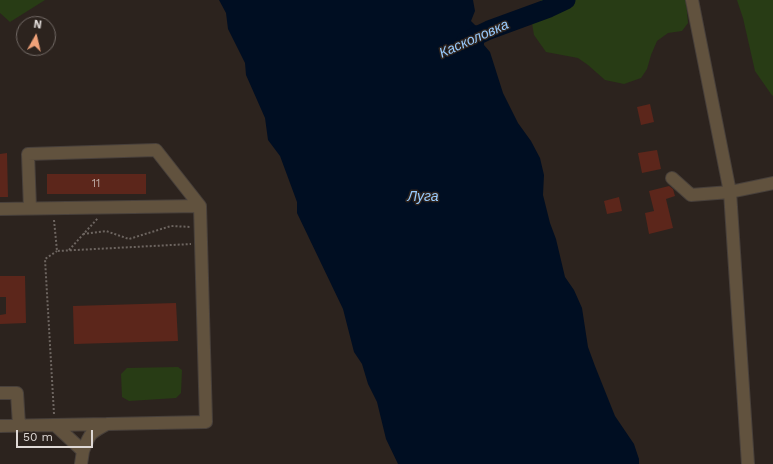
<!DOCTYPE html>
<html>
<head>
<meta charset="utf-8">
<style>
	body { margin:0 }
	#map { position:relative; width:773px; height:464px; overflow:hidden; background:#2c231e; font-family:"Work Sans",sans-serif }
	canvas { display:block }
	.north { position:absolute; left:16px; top:16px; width:40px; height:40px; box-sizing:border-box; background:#2c231e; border:1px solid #736b67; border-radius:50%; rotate:8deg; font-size:11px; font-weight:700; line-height:16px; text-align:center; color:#ded8d5 }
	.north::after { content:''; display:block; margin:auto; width:14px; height:18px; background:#f0a279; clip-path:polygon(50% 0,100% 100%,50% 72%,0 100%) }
	.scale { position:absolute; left:16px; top:430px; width:77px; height:18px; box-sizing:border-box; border:2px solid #ded8d5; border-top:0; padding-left:5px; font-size:12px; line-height:14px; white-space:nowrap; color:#ded8d5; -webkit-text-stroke:3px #2c231e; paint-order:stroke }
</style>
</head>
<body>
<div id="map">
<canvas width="773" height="464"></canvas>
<div class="north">N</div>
<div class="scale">50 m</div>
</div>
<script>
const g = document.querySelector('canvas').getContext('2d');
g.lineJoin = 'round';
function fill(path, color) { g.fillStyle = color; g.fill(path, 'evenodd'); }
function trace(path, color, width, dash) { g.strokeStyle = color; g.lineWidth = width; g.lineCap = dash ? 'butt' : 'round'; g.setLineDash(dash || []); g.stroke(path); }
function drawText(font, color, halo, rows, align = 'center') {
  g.font = font + ' "Work Sans",sans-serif'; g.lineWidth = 3; g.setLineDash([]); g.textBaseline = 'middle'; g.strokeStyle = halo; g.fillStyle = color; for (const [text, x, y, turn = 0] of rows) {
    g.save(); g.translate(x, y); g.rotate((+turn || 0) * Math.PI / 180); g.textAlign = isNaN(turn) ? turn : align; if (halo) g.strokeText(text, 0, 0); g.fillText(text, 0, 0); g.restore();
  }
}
const green = new Path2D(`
	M0,0H45L10,22L0,13Z
	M541,0H686L688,23L682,31L668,33L657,41L651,55L647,69L641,78L624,84L605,80L588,65L578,58L546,52L534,35L532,23Z
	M737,0H773V96L771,94L755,71L743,18Z
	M178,367L182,370L181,393L176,398L129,401L122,397L121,374L127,368Z`);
const water = new Path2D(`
	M219,0H473L475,11L471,21L475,25L489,30L484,40V45L490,52L503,93L518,123L531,141L540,158L544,175L543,195L550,223L556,239L565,277L574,290L582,308L588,347L595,366L615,416L634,444L639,459V464H398L386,439L377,402L368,384L362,364L354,352L343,309L297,213V202L280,156L268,140L265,118L246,75L245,63L228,29L226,13Z`);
const river = new Path2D(`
	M466,41L489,30L549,8L566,0`);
const building = new Path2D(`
	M650,104L654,122L641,125L637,107Z
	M657,150L661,169L642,173L638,153Z
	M7,153L8,197H0V154Z
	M47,174H146V194H47Z
	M669,186L673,189L675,196L666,199L673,228L649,234L645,213L654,211L649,191Z
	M619,197L622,211L607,214L604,201Z
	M0,276H25L26,323L0,324V315L6,314V297H0Z
	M176,303L178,341L74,344L73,306Z`);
const path = new Path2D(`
	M54,220L57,251L191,244
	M83,234L106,231L129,239L171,226L191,227
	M69,250L98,218
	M54,414L45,259L57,251`);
const minor = new Path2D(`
	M692,0L730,192L748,464
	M672,178L691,195L730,192L773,183
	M30,208L28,154L156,150L200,206
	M0,209L200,206L206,422L107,424
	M0,393H17L19,425
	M55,425L83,451L81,464
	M0,426L107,424C90,433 90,433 83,451`);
const numberNames = [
	["11",96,184]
];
const waterNames = [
	["Касколовка",474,39,-24],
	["Луга",423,197]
];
fill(green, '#283c15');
fill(water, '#000e22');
trace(river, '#000e22', 19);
fill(building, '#5c261b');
trace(minor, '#48403b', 14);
trace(path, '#6d6560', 2, [2, 2]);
trace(minor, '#61523e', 12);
drawText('11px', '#beaca6', null, numberNames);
drawText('italic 14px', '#99cbfe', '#2c231e', waterNames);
</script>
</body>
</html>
